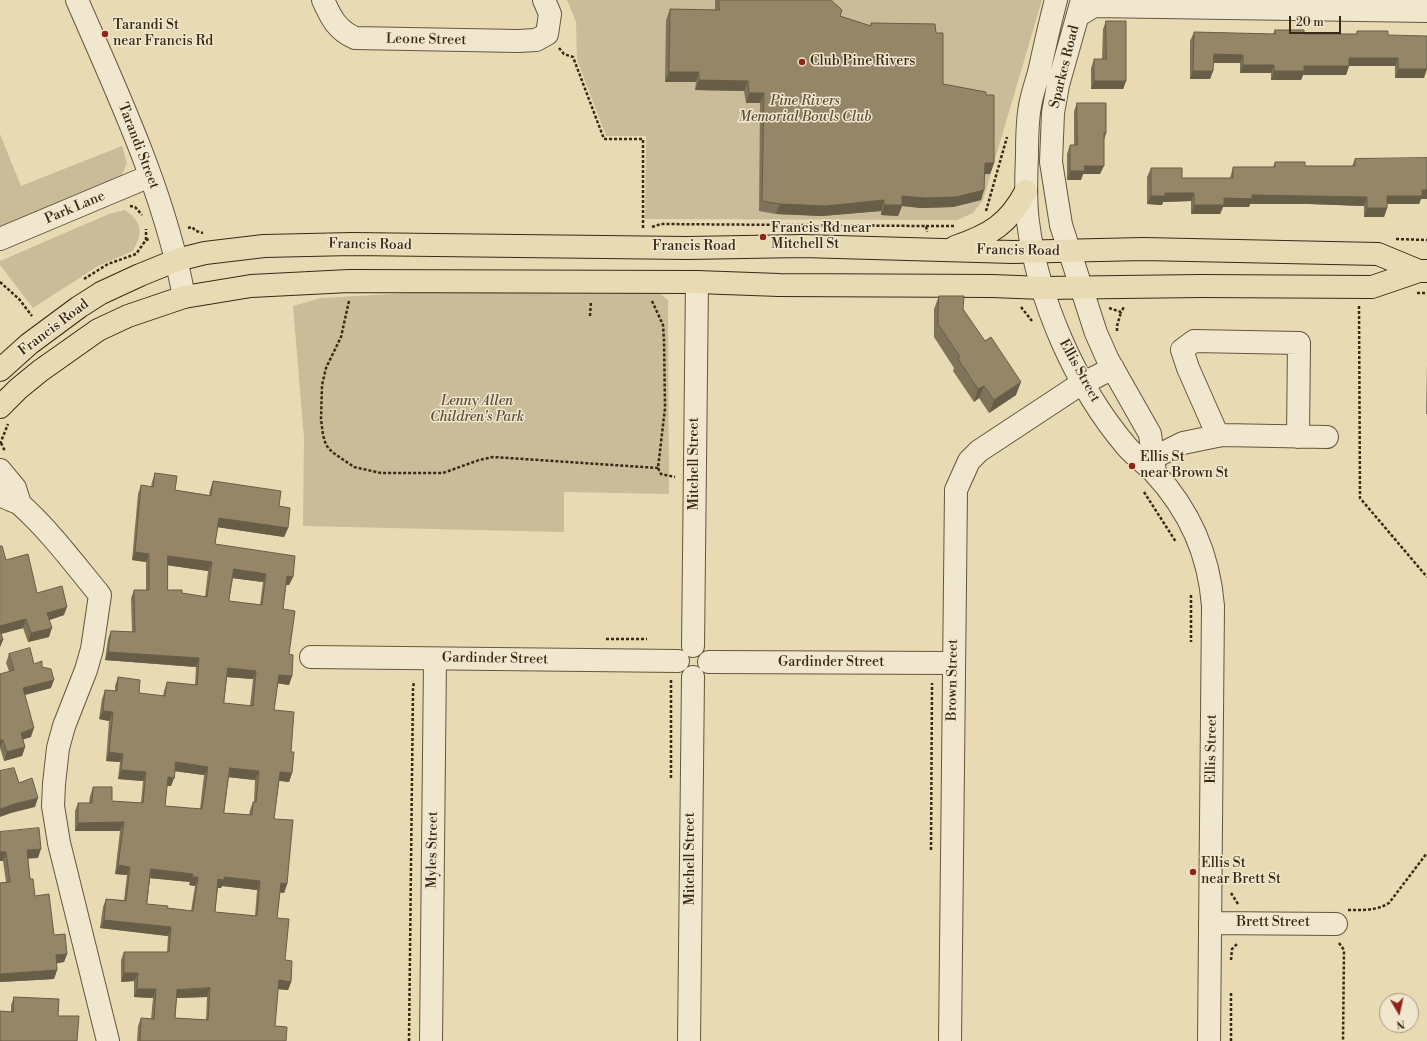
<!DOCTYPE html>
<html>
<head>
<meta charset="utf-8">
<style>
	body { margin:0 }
	#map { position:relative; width:1427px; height:1041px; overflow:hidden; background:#e8dab3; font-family:"Libre Bodoni",serif }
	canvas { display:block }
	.north { position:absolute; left:1379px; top:993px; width:40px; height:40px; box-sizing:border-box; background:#f0e7ce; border:1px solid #a79b84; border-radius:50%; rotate:171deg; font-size:11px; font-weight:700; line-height:16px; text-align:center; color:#392a15 }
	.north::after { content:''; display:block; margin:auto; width:14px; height:18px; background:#8f2418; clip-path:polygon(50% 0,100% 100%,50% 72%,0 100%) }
	.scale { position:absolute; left:1289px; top:16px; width:52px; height:18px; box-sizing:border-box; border:2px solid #392a15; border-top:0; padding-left:5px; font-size:12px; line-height:14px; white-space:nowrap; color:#392a15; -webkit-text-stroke:3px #f0e7ce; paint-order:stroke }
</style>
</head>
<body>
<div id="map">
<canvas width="1427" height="1041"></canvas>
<div class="north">N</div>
<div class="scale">20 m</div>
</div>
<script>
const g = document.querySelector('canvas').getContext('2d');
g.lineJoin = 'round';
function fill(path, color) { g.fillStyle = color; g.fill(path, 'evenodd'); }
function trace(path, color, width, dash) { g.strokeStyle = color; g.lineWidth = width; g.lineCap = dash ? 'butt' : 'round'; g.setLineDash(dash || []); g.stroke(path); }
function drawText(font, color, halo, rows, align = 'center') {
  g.font = font + ' "Libre Bodoni",serif'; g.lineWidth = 3; g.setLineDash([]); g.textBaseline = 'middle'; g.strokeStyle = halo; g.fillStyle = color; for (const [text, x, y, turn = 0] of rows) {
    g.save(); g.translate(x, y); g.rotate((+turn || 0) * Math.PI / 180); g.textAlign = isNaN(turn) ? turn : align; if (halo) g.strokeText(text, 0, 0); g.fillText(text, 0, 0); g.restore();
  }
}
const green = new Path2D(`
	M567,0H1042L983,200L973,213L957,220L645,219L646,136H606L577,60L576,22Z
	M0,134L21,186L122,146L127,163L121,177L0,227Z
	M125,210C143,223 143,232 133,251L98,266L33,308L0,265V261L109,214Z
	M649,285L668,300L669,494L564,492V532L303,526L304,438L293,306L321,298L465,290Z`);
const path = new Path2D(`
	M559,48L564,54L573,57L604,139H643V229
	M130,206L135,207L142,215
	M986,211L1007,137
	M926,226H954
	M652,227L661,224L926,226L927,232
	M188,228L192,227L196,231L203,233
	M1396,239L1427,240
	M146,240V229
	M84,279L108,264L136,254L146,240L150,239
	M0,282L19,299L32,316
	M1417,293H1427
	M349,301L341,337L326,368L322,385L321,419L323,435L326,445L332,452L354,467L381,473H443L479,460L493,457L658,468
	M652,301L663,325L664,340L665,408L658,468L661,474L675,477
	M1359,306L1360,498L1427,577
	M1021,307L1032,321
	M1109,308L1121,312L1124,307
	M590,316L591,301
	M1117,331V326L1121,312
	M1,443L5,451
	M0,444L8,424
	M1144,492L1176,542
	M1191,595V642
	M606,639H647
	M671,680V779
	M931,850L932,683
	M1231,893L1238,904
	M1348,910C1363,910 1376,911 1389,903L1427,853
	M1339,943L1344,950L1343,1041
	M1231,960L1232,949L1238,943
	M1231,993V1041
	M409,1041L413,689L414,681`);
const minor = new Path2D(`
	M77,0C119,97 165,193 184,297
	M323,0C331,18 337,30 355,38L518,41L536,40L547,34L550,14L544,0
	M1056,0C1050,22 1045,45 1040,68C1037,81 1032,93 1030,106C1027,122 1027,140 1027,156C1026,178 1025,200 1028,222C1038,301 1076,387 1127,447C1135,456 1146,464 1154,472C1190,511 1209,554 1213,606L1209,1041
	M1082,0L1058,85L1053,113L1051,162L1061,225L1096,333L1108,360L1150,434L1155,473
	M1079,15L1094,6L1427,11
	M0,239L150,176
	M1218,436L1188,368L1182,350L1194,341L1299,343L1298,437
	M1153,458L1183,443L1222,435L1327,437
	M0,470L15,488L20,504
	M0,494C6,500 15,500 21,505C51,532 75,565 100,595L92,649L86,670L64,726L58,748L54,784L53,806L59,843L108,1041
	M693,646L697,282
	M311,657L678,661
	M709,662L953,663
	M1210,923L1336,924
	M431,1041L435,659
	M689,1041L693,677
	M950,1041L956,490L969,461L979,451L1076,387L1113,368`);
const major = new Path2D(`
	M955,247C990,235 1009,224 1026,191
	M0,370L29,344L79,307L101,293L140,275L177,260L205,253L264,246L352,244L687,248L802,246L1013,252L1143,249L1378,254L1419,271
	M0,407L18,389L40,371L98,330L128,316L184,297L251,286L349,281L697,282L779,285L992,286L1043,288L1200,286L1372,287L1419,271H1427`);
const wall = new Path2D(`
	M715,0H831L840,16L870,26L871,23L936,33L943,84L986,95L994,163L990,174H985L981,200L953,207L921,208L902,206L898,216L881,215V211L822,216L776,214L759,211L760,103H746L744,91L695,90L696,82H665L666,20L670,9L715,10Z
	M1106,21L1126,81L1123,89H1091V68L1094,59H1102L1103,29Z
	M1275,30L1304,34H1356L1357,31L1388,35L1424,78H1395V66H1349L1346,75H1303L1301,80H1271V73H1240V63H1213V71L1210,79H1190V41L1194,32L1273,34Z
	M1077,103L1106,133L1104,140L1100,174H1083L1081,180H1067V154L1070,145H1074V111Z
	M1355,159L1421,199L1419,204H1387V208L1384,217H1364V206L1309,204H1250L1249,207H1223L1220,214H1191V201L1163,202L1162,205L1147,204V177L1151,168L1182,178H1230L1233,167H1273L1275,162L1305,166H1352Z
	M939,296L963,309L1016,395L989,413L979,398L974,402L953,371L954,368L934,337V309Z
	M1427,364V414H1426Z
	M155,473L175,490L209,495L210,490L213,481L279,506L288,528L284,537L218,527L215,544L293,577L289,585H286L283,609L292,676L289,685L277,683L274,710L291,752L292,773L289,782L279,781L274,819L287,884L284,893L280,892L277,918L285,960L291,982L288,990L278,989L275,1026L286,1041H137L138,1026L141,1018L151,1019L153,998L134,997V981L121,982V960L124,952H167L168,936L100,928L103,907L106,899L124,900L127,875L115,874L120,831H75V811L78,803H89L90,796L93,787L112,801L141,803L143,781L118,779L120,762L106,761L109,721L99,719L102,699L105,690L115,691V686L118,677L139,693L163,696L164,691L167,682L195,685L196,667L105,660L108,639L111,631L132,632L131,598L134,590H146V562L132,560L138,494L141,485L151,487L152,482ZM168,565L208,571L205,597L182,593L168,590ZM233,578L263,582L260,605L229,601ZM227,677L253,679L250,706L224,703ZM175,771L204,775L200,809L165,806L167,786H171L174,778ZM228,777L255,780L254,802H253L250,810L249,815L224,813ZM150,878L190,882L189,885L195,886L191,911L167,908L147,904ZM222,886L257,890L255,916L215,912L218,888H221ZM207,997L206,1020L175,1018L177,998Z
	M0,546L6,560L37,593L64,615L49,620V637L28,642L23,628L1,634L3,640L0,647Z
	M9,654L42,667L51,688L25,695L31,737L23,739L25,747L22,756L4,761L0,748L9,671L6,663Z
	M0,832L38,858H28L30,879L35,896L54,935L67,954L64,962L56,963L57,970L54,979L0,982V883L6,882L3,861H0Z
	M14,997L58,1016L11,1012V1005Z`);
const shadedWall = new Path2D(`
	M1214,54L1243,55L1240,63H1210Z
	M1349,58H1398L1395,66H1346Z
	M1243,65H1274L1271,73H1240Z
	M1304,66H1349L1346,75H1303L1301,80H1271L1274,71Z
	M1398,69H1427L1424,78H1395Z
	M1193,71H1213L1210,79H1190Z
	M669,72H699L696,82H665Z
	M699,80L748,81L744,91L695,90Z
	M1094,81H1126L1123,89H1091Z
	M749,93H764L760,103H746Z
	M1104,133H1106L1103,142Z
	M985,163H994L990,174H981Z
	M1084,166H1104L1100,174H1083L1081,180H1067L1070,171Z
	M984,190L981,200L953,207L921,208L902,206L898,216L881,215L884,205L902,196Z
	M1422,190H1427V199H1421L1419,204H1384L1387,196Z
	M1165,193H1194L1191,201L1163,202L1162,205L1147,204L1151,196Z
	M1252,195L1312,196L1367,197L1364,206L1309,204H1250L1249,207H1223L1220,214H1191L1194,205L1224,198Z
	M884,200L881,211L822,216L776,214L780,204Z
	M1367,208H1387L1384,217H1364Z
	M1021,382L1016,395L989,413L994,400Z
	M984,386L979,398L974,402L978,389Z
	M219,518L288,528L284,537L216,527Z
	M135,552L149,554L146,562L132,560Z
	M168,556L212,562L208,571L165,565Z
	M234,569L266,574L263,582L231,578Z
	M287,576L293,577L289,585H284Z
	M67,607L64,615L44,622L47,613Z
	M26,619L23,628L0,634V626Z
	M52,628L49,637L28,642L31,633Z
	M0,640H3L0,647Z
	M108,652L199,658L196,667L105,660Z
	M228,668L256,671L253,679L225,677Z
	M279,675L292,676L289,685L275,683Z
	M54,680L51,688L20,696L23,688Z
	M103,711L113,712L109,721L99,719Z
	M34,728L31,737L18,741L21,733Z
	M0,740H3L0,748Z
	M25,747L22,756L4,761L7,752Z
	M109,752L123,754L120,762L106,761Z
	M176,762L208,767L204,775L173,771Z
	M230,768L259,771L255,780L227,777Z
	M121,770L146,772L143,781L118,779Z
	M280,772L292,773L289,782L277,780Z
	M168,777L174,778L171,786H165Z
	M38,798L35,807L11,813L0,817V809L14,804Z
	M124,822L120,831H75L78,823Z
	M41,849L38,858L24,859L27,850Z
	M0,852H6L3,861H0Z
	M118,865L130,867L127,875L115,874Z
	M151,869L193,874L190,882L148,878Z
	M192,877H198L195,886L189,885Z
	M225,877L260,881L257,890L222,886L221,888H215L218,879Z
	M281,883L287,884L284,893L278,892Z
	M104,920L171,927L168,936L100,928Z
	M67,954L64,962L53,964L56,955Z
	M57,970L54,979L0,982V974Z
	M124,973H138L134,981L121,982Z
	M279,980L291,982L288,990L275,989Z
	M210,988L207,997L174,998L177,990Z
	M137,989H156L153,998L134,997Z`);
const building = new Path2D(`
	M719,0H831L842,10L840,16L871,26V23L935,24L936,33H943V84L986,92V95H994V163H985L984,190L956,197L925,198L902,196V205H884V200L826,206L780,204L762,201L764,93H749L748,81L699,80V72H669L670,9L719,10Z
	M1106,21H1126V81H1094V59H1106Z
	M1275,30H1304V34H1357V31H1388V35L1427,36V69H1398V58H1349V66H1304V71H1274V65H1243V55L1214,54L1213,71H1193L1194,32L1275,34Z
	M1077,103H1106V133H1104V166H1084L1085,171H1070V145H1077Z
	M1427,158V190H1422V196H1387V208H1367V197L1312,196L1252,195V199L1224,198V205H1194V193H1165V196H1151V168H1182V178H1233V167H1275V162H1305V166H1355V159Z
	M939,296H964L963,309L985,341L991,337L1021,382L994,400L984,386L978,389L958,359L960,357L938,324Z
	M155,473L177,476L175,490L211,496L213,481L281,491L279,506L290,508L288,528L219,518L215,544L295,556L293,577L287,576L283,609L295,611L289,654L293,655L292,676L279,675L274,710L294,712L291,752H294L292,773L280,772L274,819L293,820L287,884L281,883L277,918L289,919L285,960L292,961L291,982L279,980L275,1026L287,1027L286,1041H140L141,1018L154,1019L156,989H137L138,973H124V952H169L171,927L104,920L106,899L126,901L130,867L118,865L124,822L78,823V803H92L93,787H112V801L143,803L146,772L121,770L123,754L109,752L113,712L103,711L105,690L117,691L118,677L140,680L139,693L165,696L167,682L197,685L199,658L108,652L111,631L135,632L134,590H149V554L135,552L141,485L153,487ZM168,556L212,562L207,597L182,593V590H168ZM234,569L266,574L262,605L229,601ZM228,668L256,671L253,706L224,703ZM176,762L208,767L202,809L165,806L168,777L174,778ZM230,768L259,771L256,802H253L252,815L224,813ZM151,869L193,874L192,877H198L193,911L167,908L168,906L147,904ZM225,877L260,881L257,916L215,912L218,879L224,880ZM210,988L208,1020L175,1018L177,990Z
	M0,546H2L6,560L28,554L37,593L62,586L67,607L47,613L52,628L31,633L26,619L0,626Z
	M0,630L3,640H0Z
	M30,648L34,664L42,661V667L51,669L54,680L23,688L34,728L21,733L25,747L7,752L3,740H0V674L14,670L9,654Z
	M14,768L19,783L32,778L38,798L14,804L0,809V771Z
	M39,828L41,849L27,850L30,879H33L35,896L49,894L54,935L65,934L67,954L56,955L57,970L0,974V883L10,882L6,852H0V832Z
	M14,997L59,999L58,1016H79L77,1041H0V1011L13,1012Z`);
const markers = [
	[105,34,4,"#8f2418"],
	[802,62,4,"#8f2418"],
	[763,237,4,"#8f2418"],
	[1132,466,4,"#8f2418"],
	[1193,872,4,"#8f2418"]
];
const poiNames = [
	["Tarandi St",113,26],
	["near Francis Rd",113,42],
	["Club Pine Rivers",810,62],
	["Francis Rd near",771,229],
	["Mitchell St",771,245],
	["Ellis St",1140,458],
	["near Brown St",1140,474],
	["Ellis St",1201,864],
	["near Brett St",1201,880]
];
const streetNames = [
	["Leone Street",426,40,1],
	["Sparkes Road",1065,67,-76],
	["Tarandi Street",138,146,69],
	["Park Lane",75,208,-23],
	["Francis Road",370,245,1],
	["Francis Road",694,247],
	["Francis Road",1018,251,1],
	["Francis Road",54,328,-37],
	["Ellis Street",1079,371,61],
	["Mitchell Street",695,464,-90],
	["Gardinder Street",495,659,1],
	["Gardinder Street",831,663],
	["Brown Street",953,680,-89],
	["Ellis Street",1212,749,-89],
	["Myles Street",433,850,-89],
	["Mitchell Street",691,859,-90],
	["Brett Street",1273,923]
];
const parkNames = [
	["Pine Rivers",805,102],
	["Memorial Bowls Club",805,118],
	["Lenny Allen",477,402],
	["Children's Park",477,418]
];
fill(green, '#cabc98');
trace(minor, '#65563c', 24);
trace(major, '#392a15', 24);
trace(path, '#392a15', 2.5, [3, 2]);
trace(minor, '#f0e7ce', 22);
trace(major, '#e8dab3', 22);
fill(wall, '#7f7359');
fill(shadedWall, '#685e48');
fill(building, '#948667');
trace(building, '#685e48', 1);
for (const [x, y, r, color] of markers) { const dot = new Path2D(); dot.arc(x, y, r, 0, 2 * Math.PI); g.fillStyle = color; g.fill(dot); trace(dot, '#f0e7ce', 1.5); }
drawText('14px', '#392a15', '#f0e7ce', poiNames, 'left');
drawText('14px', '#392a15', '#f0e7ce', streetNames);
drawText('italic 14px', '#5d4e36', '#f0e7ce', parkNames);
</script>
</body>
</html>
